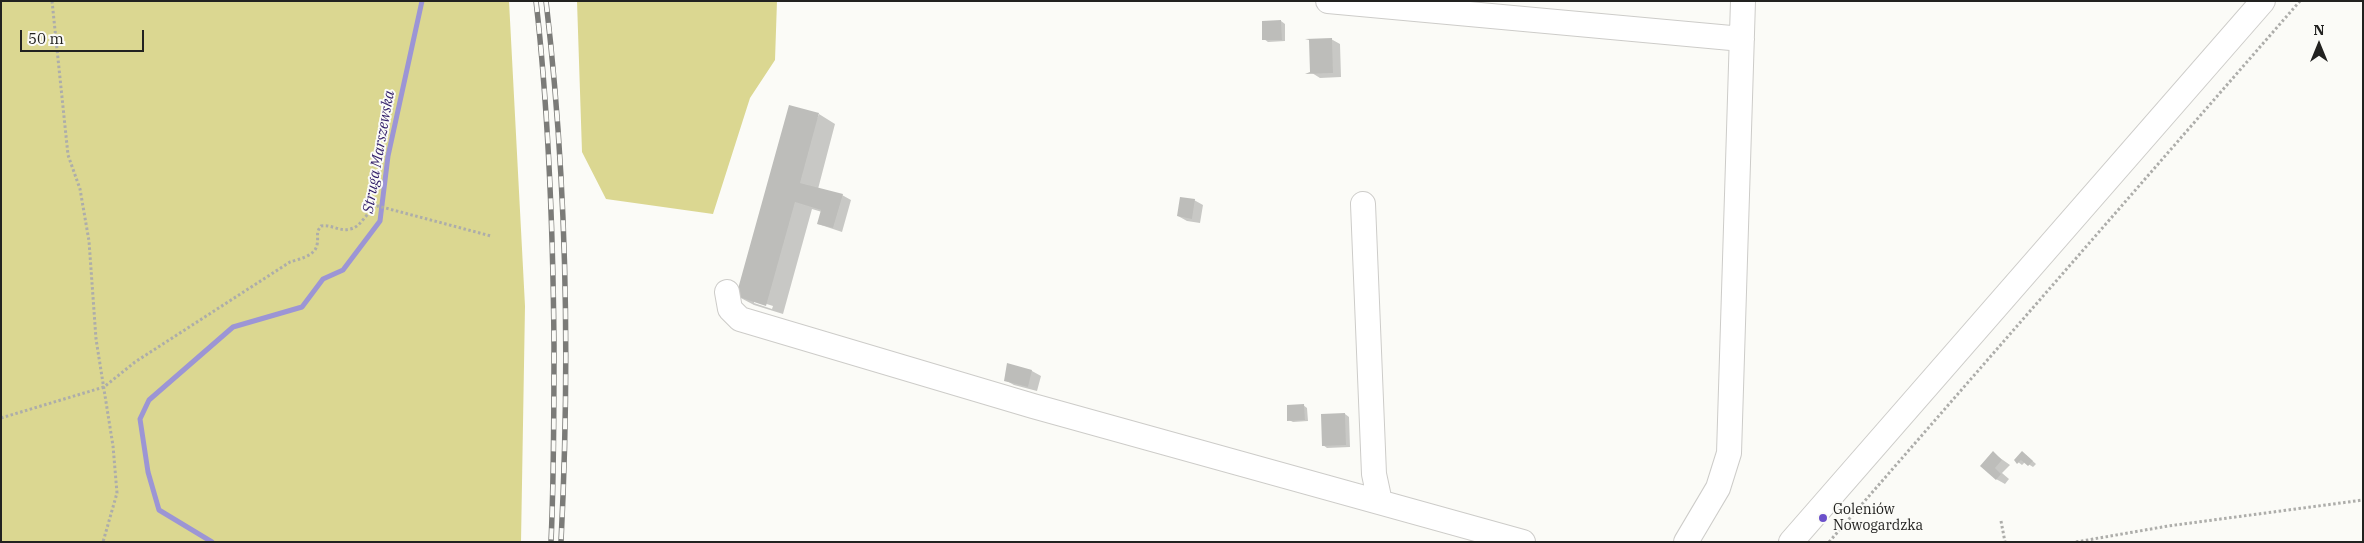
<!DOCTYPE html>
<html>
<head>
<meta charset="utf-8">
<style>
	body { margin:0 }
	#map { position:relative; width:2364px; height:543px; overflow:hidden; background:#fbfbf7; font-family:"IBM Plex Serif",serif }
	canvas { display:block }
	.frame { position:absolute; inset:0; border:2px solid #222220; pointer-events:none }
	.north { position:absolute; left:2294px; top:20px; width:50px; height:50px; -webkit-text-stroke:4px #fbfbf7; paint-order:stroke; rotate:0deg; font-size:14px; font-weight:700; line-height:20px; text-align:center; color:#222220 }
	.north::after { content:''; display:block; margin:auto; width:18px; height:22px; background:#222220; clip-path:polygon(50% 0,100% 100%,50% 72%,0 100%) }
	.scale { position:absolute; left:20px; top:30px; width:124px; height:22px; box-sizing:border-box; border:2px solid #222220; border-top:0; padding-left:6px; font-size:15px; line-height:18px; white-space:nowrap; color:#222220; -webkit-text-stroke:4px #fbfbf7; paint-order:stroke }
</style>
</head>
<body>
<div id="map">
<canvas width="2364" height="543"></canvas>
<div class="frame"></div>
<div class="north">N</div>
<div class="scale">50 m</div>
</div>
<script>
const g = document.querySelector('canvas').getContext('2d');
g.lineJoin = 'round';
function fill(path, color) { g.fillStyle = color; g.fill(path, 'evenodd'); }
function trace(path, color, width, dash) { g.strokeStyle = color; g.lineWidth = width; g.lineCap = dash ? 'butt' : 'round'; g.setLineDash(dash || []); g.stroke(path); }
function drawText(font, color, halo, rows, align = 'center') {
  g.font = font + ' "IBM Plex Serif",serif'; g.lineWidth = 4; g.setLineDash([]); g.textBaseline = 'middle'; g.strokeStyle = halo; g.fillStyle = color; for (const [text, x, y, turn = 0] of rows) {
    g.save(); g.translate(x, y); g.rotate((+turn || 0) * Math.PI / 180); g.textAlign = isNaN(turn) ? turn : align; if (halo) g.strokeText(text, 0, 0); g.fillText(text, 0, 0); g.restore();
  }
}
const green = new Path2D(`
	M1,1H509L525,306L521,542H1Z
	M577,1H777L775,60L750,98L713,214L606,199L582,152Z`);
const shadow = new Path2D(`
	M1281,21L1285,24V41L1268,42L1264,39Z
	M1331,39L1340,44L1341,77L1320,78L1312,73Z
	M819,114L835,124L818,189L842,195L851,200L842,232L818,224L822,212L812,209L783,314L754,305L737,296ZM754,300L773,306L772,309L754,303Z
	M1194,200L1203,205L1200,223L1187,221L1178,216Z
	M1008,365L1032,371L1041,376L1037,391L1014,385L1005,380Z
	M1303,405L1307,408L1308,421L1293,422L1289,420Z
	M1345,414L1349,417L1350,447L1327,448L1323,445L1322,415Z
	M1993,453L2010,465L2002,473L2009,479L2005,484L1996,479Z
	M2026,455L2036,464L2033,467L2025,462L2022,465L2018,462Z`);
const stream = new Path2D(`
	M212,542L159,510L148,472L140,419L149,400L233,327L302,307L323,279L343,270L380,221L388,156L422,1`);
const building = new Path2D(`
	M1281,20L1282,40H1262V21Z
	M1332,38L1333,73L1305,74L1310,72L1309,40L1305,39Z
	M789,105L819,113L800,183L843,194L833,228L817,224L821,210L795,202L766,306L736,296Z
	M1180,197L1195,199L1192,219L1177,216Z
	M1007,363L1032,370L1028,387L1004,381Z
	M1304,404L1305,420L1287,421V405Z
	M1345,413L1346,445L1322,446L1321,414Z
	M1993,451L2002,460L1995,468L2001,474L1996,480L1980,466Z
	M2022,451L2033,461L2028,466L2021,460L2017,464L2014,460Z`);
const path = new Path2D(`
	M52,1L68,155L80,189L89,241L96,339L113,446L117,493L103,542
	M1,418L104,387L135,362L290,262C299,259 315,256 317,245C319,237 315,233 321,226C331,224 340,232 350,229C362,227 366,211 378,206L491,236
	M2001,521L2005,542
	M1829,542L2300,1
	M2076,542L2168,526L2363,500`);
const minor = new Path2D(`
	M1328,1L1742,39
	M1363,204L1374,474L1380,502
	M727,292L730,309L740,319L1033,406L1523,542
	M1686,542L1718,488L1729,453L1743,1
	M1791,542L2263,1`);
const rail = new Path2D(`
	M536,1C549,115 553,230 554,345C554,411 554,476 551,542
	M546,1C567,180 570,362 561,542`);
const markers = [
	[1823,518,5,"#6b50ca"]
];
const poiNames = [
	["Goleniów",1833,510],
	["Nowogardzka",1833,526]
];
const waterNames = [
	["Struga Marszewska",379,152,-80]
];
fill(green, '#dbd791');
fill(shadow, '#0003');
trace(stream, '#9c95d5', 5);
fill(building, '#bdbdba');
trace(minor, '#cdccc9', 26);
trace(path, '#adadaa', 3, [2.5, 2.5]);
trace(minor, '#fff', 24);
trace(rail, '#7b7b78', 5.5);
trace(rail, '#fbfbf7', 4, [11]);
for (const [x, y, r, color] of markers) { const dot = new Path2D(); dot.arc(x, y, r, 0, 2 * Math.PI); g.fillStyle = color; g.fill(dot); trace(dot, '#fbfbf7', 2); }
drawText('14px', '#222220', '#fbfbf7', poiNames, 'left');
drawText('italic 15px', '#311e69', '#fbfbf7', waterNames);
</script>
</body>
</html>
